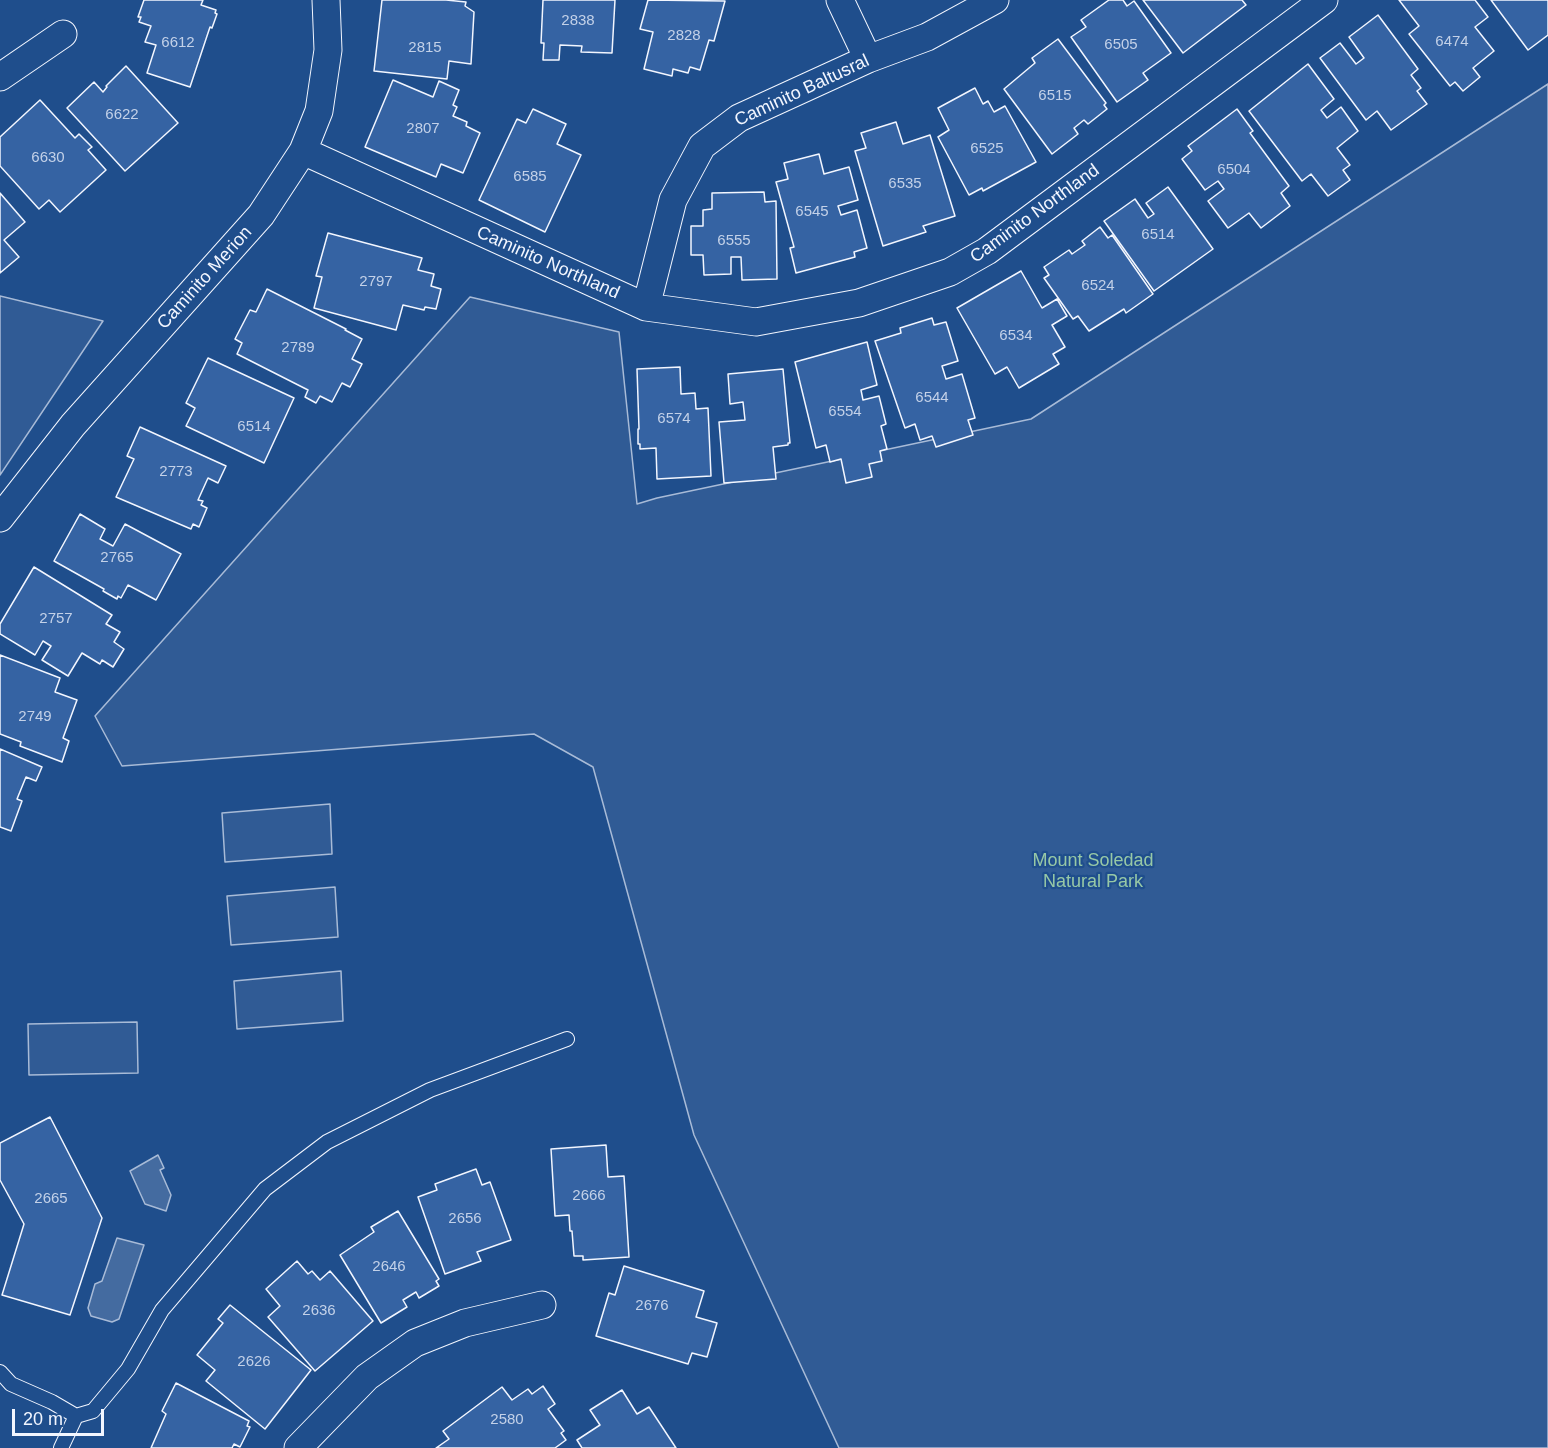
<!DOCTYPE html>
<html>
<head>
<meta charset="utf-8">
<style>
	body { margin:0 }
	#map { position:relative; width:1548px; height:1448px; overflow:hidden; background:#1f4e8c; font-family:Helvetica,sans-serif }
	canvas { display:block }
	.scale { position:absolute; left:12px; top:1409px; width:92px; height:27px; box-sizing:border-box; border:3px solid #f2f6ff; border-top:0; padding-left:8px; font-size:18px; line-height:21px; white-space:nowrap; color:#f2f6ff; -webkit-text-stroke:4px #1f4e8c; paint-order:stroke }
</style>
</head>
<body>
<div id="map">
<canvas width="1548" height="1448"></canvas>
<div class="scale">20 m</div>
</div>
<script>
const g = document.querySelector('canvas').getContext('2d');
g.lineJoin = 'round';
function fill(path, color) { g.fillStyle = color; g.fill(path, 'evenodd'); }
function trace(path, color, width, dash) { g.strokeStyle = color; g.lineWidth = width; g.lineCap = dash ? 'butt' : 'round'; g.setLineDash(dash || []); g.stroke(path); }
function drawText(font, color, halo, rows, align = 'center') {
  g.font = font + ' Helvetica,sans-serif'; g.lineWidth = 4.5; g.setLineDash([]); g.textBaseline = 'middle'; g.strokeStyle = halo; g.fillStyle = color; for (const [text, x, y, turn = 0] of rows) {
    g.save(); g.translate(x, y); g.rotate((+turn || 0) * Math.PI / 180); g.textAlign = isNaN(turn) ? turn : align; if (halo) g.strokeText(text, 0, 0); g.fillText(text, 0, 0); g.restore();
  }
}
const green = new Path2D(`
	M1548,84V1448H839L694,1135L593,767L534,734L122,766L95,716L470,297L619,332L637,504L657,498L1031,419Z
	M0,296L103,321L0,475Z
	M330,804L332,854L225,862L222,813Z
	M335,887L338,937L231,945L227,896Z
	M341,971L343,1021L237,1029L234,981Z
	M137,1022L138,1073L29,1075L28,1024Z`);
const water = new Path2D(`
	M158,1155L164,1168L160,1170L171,1195L166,1211L145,1204L130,1171Z
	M117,1238L144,1245L119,1319L112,1322L91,1316L88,1308L95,1284L102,1281Z`);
const building = new Path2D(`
	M144,0H203L201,5L216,10L215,13L217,14L212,28L210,27L190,87L147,73L156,45L145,42L151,26L139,22L141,17H138Z
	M382,0H446L466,2L465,6L474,12L471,64L449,61L447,79L374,71Z
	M543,0H615L612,53L581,52L582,46L560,45L559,60H543L544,43H541Z
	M648,0L725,1L714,41L709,40L700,70L690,67L688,73L673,69L672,76L644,69L653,32L640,29Z
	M1109,0H1123L1127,6L1134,1L1171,53L1143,73L1148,80L1117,102L1071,37L1086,27L1081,20Z
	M1143,0H1242L1246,5L1183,53Z
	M1399,0H1475L1488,17L1475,27L1494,51L1473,68L1480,77L1463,91L1455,82L1450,86L1409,34L1419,26Z
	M1491,0H1548V35L1528,50Z
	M1378,15L1418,69L1411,75L1421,88L1417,91L1427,104L1391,130L1377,111L1366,120L1320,58L1340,43L1356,64L1364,58L1349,37Z
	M1058,39L1106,103L1104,105L1107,109L1088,124L1084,120L1074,128L1078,134L1052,154L1004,89L1035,63L1032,58Z
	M1308,64L1334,99L1321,110L1327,118L1341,107L1358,131L1337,148L1350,165L1343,170L1350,180L1328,196L1311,174L1302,181L1249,111Z
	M126,66L178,123L125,171L67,108L94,82L103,92L107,87L106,86Z
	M393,80L433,97L439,81L459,90L453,105L457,107L453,116L467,122L466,126L480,133L463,173L441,164L436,177L365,147Z
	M975,88L983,104L988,101L994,112L1005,106L1036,162L983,191L982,188L969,195L938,137L949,130L938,108Z
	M40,100L75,138L79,134L92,147L88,150L106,170L60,212L49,200L39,209L0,166V137Z
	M533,109L566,124L557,144L581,155L545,232L479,200L517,119L526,123Z
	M1237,109L1253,131L1250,133L1289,186L1281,193L1290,206L1261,228L1249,213L1228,228L1208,201L1224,189L1218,181L1205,190L1182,159L1192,151L1188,146Z
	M896,122L903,144L930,135L955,216L923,226L926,232L883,246L855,151L866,148L861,133Z
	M819,154L824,174L849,167L858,200L838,206L841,215L857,210L867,248L854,252L855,257L796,273L790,248L794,247L776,182L788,179L784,163Z
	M1168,187L1213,249L1154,291L1104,221L1135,199L1148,218L1154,214L1146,203Z
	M764,192L765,202L776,201L777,279L742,280L741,257H731V274L704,275L703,255H691V226H703V210L712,209V193Z
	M0,193L25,222L4,240L19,257L0,273Z
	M1100,227L1108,238L1112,235L1153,294L1126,313L1124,309L1089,331L1078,316L1073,319L1044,278L1049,275L1044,267L1069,250L1072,254L1085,245L1082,241Z
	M328,233L422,258L418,270L434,274L431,286L441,289L436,309L425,307L424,310L403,305L396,330L314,308L322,277L316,276Z
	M1021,271L1042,308L1057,299L1067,316L1052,325L1065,347L1053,354L1059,364L1019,388L1007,367L995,374L957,308Z
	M267,289L346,329L345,330L362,339L352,359L362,364L350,387L342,383L332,402L320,396L316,403L305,397L308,390L237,354L242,343L235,339L250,310L256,312Z
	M932,318L934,325L946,322L958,361L942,366L946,379L962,374L975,418L968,420L973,435L936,447L932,436L920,440L915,424L905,428L875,341L901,333L900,328Z
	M867,342L877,385L861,390L863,400L879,396L886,424L881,426L887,449L880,451L882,461L869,464L872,477L846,483L841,459L830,462L826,445L816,448L795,362Z
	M208,358L294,398L264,463L186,426L195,408L186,403Z
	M680,367L681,394L695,393L696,409L708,408L711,476L657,479L656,448L640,449V444H638V429H639L637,369Z
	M783,369L790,443H788V445L773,447L776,479L724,483L719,422L745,420L743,402L730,404L728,374Z
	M140,427L226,466L218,483L208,478L198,500L203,501L201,505L207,508L199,527L193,524L191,529L116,497L134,459L127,456Z
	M80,514L105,529L100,539L113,546L125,524L181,554L156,600L128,585L121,598L118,596L117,599L103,591L104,589L54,561Z
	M34,567L112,615L106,624L120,632L114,642L124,649L113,667L102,660L100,664L82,653L68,676L42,660L51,646L43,641L35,655L0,634V624Z
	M0,655L60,678L55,692L77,700L63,738L69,741L62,762L20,746L21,742L0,734Z
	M0,749L42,767L36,781L26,777L17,799L22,801L11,831L0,827Z
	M50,1117L102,1218L70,1315L2,1295L24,1224L0,1180V1143Z
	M606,1145L608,1177L624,1176L629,1257L583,1260V1256H574L572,1231H570L569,1215L555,1216L551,1149Z
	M476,1169L482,1185L490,1182L511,1240L477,1252L481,1261L445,1274L418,1197L437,1190L435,1184Z
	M398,1211L439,1279L436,1281L439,1286L419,1298L416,1292L403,1300L407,1307L381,1323L340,1255L374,1232L371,1227Z
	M297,1261L308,1274L312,1271L320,1280L330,1271L373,1321L315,1371L268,1317L280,1306L266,1289Z
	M624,1266L704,1291L696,1317L717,1323L707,1357L692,1353L688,1364L596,1336L609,1293L615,1295Z
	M230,1305L311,1370L265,1429L206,1381L215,1370L197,1355L223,1323L218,1319Z
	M176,1383L249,1421L247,1426L250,1427L240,1447L234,1444L232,1448H151L166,1414L162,1411Z
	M543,1386L555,1404L548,1409L564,1431L561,1433L566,1440L555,1448H436L449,1439L443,1431L502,1387L512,1400L528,1389L532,1394Z
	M622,1390L637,1414L649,1407L676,1448H582L577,1440L600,1425L590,1410Z`);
const service = new Path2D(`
	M0,1372L11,1384L52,1402L76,1416L93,1411L128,1369L162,1310L265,1189L327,1142L430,1090L567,1039
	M61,1448L76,1416`);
const minor = new Path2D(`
	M840,0L868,59
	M0,77L63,34
	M303,151L646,307L756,322L859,303L950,272L987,251L1324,0
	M646,307L673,200L702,146L739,118L868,59L927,37L995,0
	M0,518L73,425L261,215L303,151L319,111L328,50L326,0
	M298,1448L367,1377L415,1343L465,1323L542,1305`);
const numberNames = [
	["2838",578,21],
	["2828",684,36],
	["6474",1452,42],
	["6612",178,43],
	["6505",1121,45],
	["2815",425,48],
	["6515",1055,96],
	["6622",122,115],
	["2807",423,129],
	["6525",987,149],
	["6630",48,158],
	["6504",1234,170],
	["6585",530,177],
	["6535",905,184],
	["6545",812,212],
	["6514",1158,235],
	["6555",734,241],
	["2797",376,282],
	["6524",1098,286],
	["6534",1016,336],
	["2789",298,348],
	["6544",932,398],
	["6554",845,412],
	["6574",674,419],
	["6514",254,427],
	["2773",176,472],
	["2765",117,558],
	["2757",56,619],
	["2749",35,717],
	["2666",589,1196],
	["2665",51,1199],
	["2656",465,1219],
	["2646",389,1267],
	["2676",652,1306],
	["2636",319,1311],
	["2626",254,1362],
	["2580",507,1420]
];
const streetNames = [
	["Caminito Baltusral",802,91,-25],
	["Caminito Northland",1035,214,-36],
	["Caminito Northland",548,263,24],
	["Caminito Merion",205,278,-48]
];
const parkNames = [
	["Mount Soledad",1093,861],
	["Natural Park",1093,882]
];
fill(green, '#305b95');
trace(green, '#a8bbd7', 1.5);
fill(water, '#446ba0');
trace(water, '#a8bbd7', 1.5);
fill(building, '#3563a3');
trace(building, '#f2f6ff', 1.5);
trace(service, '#f2f6ff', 16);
trace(minor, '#f2f6ff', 29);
trace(service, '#1f4e8c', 14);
trace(minor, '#1f4e8c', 27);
drawText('15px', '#c3d1e8', null, numberNames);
drawText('18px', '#f2f6ff', '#1f4e8c', streetNames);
drawText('18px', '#97c8a6', '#1f4e8c', parkNames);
</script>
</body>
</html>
